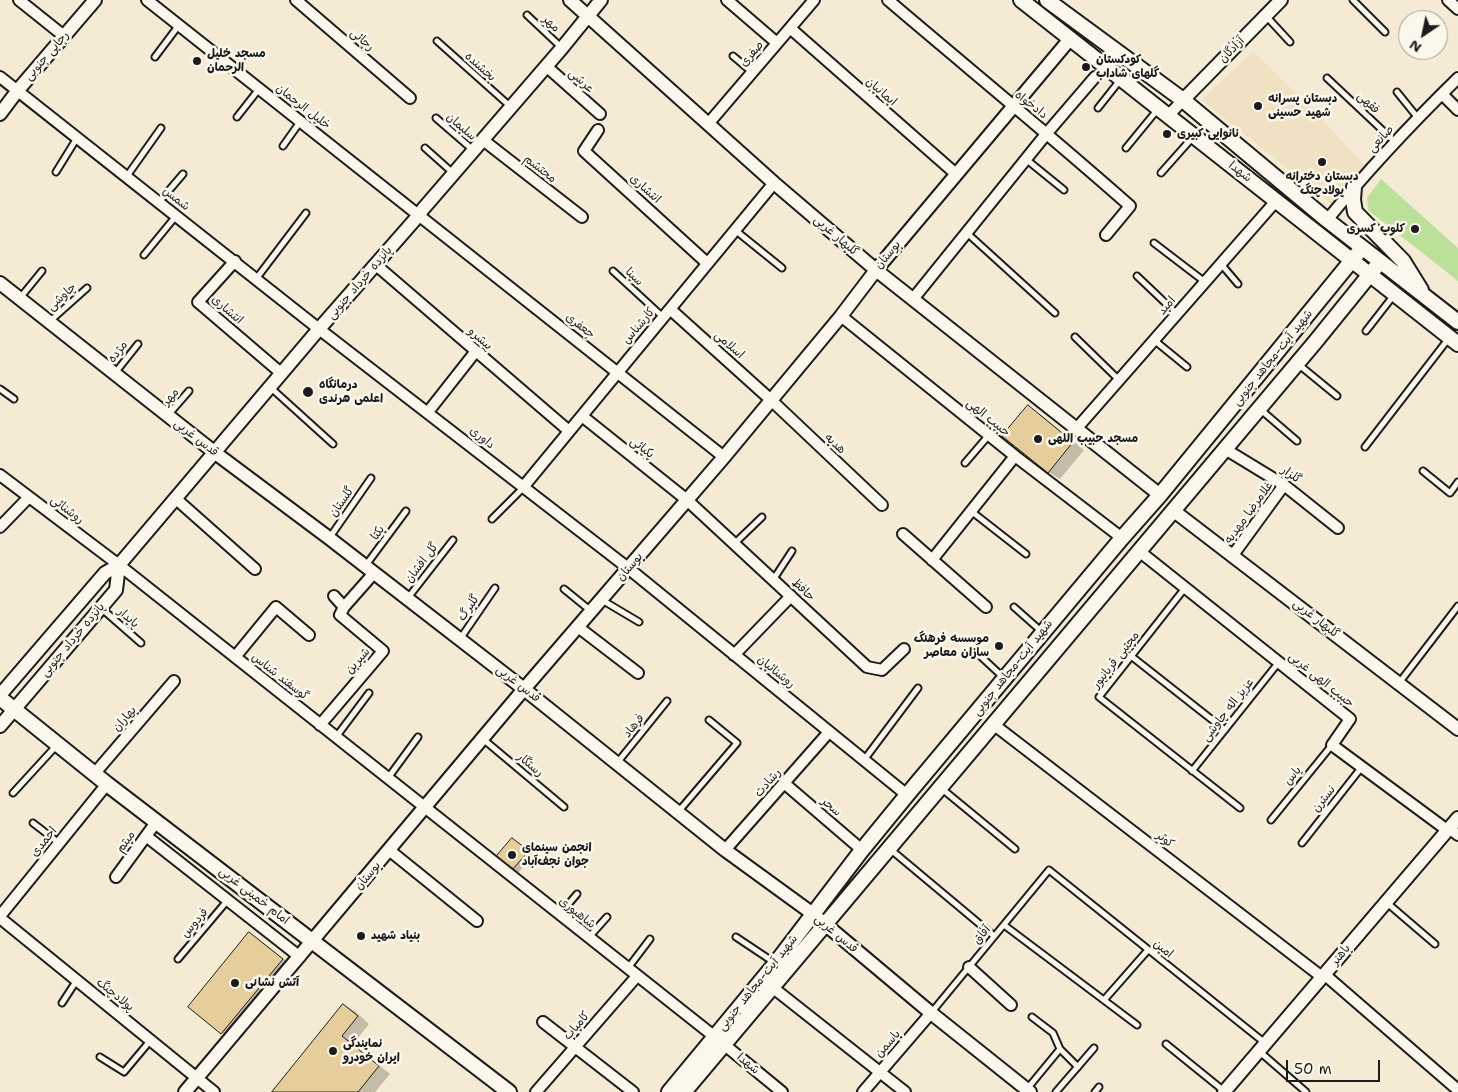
<!DOCTYPE html>
<html>
<head>
<meta charset="utf-8">
<style>
	body { margin:0 }
	#map { position:relative; width:1458px; height:1092px; overflow:hidden; background:#f5ead4; font-family:"Shantell Sans",sans-serif }
	canvas { display:block }
	.north { position:absolute; left:1398px; top:10px; width:50px; height:50px; box-sizing:border-box; background:#fbf7ec; border:1px solid #a29f99; border-radius:50%; rotate:214deg; font-size:14px; font-weight:700; line-height:20px; text-align:center; color:#1c1c1c }
	.north::after { content:''; display:block; margin:auto; width:18px; height:22px; background:#1c1c1c; clip-path:polygon(50% 0,100% 100%,50% 72%,0 100%) }
	.scale { position:absolute; left:1286px; top:1060px; width:94px; height:22px; box-sizing:border-box; border:2px solid #1c1c1c; border-top:0; padding-left:6px; font-size:15px; line-height:18px; white-space:nowrap; color:#1c1c1c; -webkit-text-stroke:4px #fbf7ec; paint-order:stroke }
</style>
</head>
<body>
<div id="map">
<canvas width="1458" height="1092"></canvas>
<div class="north">N</div>
<div class="scale">50 m</div>
</div>
<script>
const g = document.querySelector('canvas').getContext('2d');
g.lineJoin = 'round';
function fill(path, color) { g.fillStyle = color; g.fill(path, 'evenodd'); }
function trace(path, color, width, dash) { g.strokeStyle = color; g.lineWidth = width; g.lineCap = dash ? 'butt' : 'round'; g.setLineDash(dash || []); g.stroke(path); }
function drawText(font, color, halo, rows, align = 'center') {
  g.font = font + ' "Shantell Sans","Playpen Sans Arabic",sans-serif'; g.lineWidth = 5; g.setLineDash([]); g.textBaseline = 'middle'; g.strokeStyle = halo; g.fillStyle = color; for (const [text, x, y, turn = 0] of rows) {
    g.save(); g.translate(x, y); g.rotate((+turn || 0) * Math.PI / 180); g.textAlign = isNaN(turn) ? turn : align; if (halo) g.strokeText(text, 0, 0); g.fillText(text, 0, 0); g.restore();
  }
}
const built = new Path2D(`
	M1253,51L1314,111L1366,167L1334,206L1202,100Z`);
const green = new Path2D(`
	M1381,179L1458,248V281L1368,210L1367,198Z`);
const shadow = new Path2D(`
	M1028,407L1040,414L1084,450L1060,479L1048,472Z
	M512,839L534,855L518,873L496,858Z
	M249,934L261,941L294,967L234,1040L222,1033Z
	M344,1005L356,1012L369,1024L353,1044L390,1074L375,1092H274Z`);
const building = new Path2D(`
	M1028,405L1073,442L1048,473L1002,436Z
	M512,838L529,851L511,871L495,858Z
	M249,932L283,959L221,1034L188,1007Z
	M343,1004L358,1016L342,1036L379,1066L358,1092H272Z`);
const service = new Path2D(`
	M1353,0L1385,32
	M527,15L561,47
	M1266,16L1290,42
	M437,41L511,107
	M733,56L752,72
	M155,57L179,25
	M1327,78L1395,142
	M1397,92L1418,118
	M1098,108L1121,79
	M237,117L259,89
	M436,118L473,150
	M283,146L300,122
	M425,148L453,173
	M1126,148L1158,109
	M1027,160L1064,190
	M56,172L77,138
	M1161,173L1193,137
	M127,176L161,128
	M159,202L183,174
	M735,230L782,268
	M967,233L1055,313
	M1154,243L1205,282
	M144,255L176,216
	M1221,264L1238,284
	M613,271L663,317
	M1137,276L1177,314
	M256,279L306,213
	M20,298L42,271
	M49,322L87,288
	M1366,331L1394,295
	M1075,337L1119,380
	M1154,340L1187,367
	M1298,364L1337,396
	M115,373L138,344
	M270,387L333,444
	M0,389L14,399
	M1261,410L1297,441
	M168,415L189,391
	M1365,447L1449,338
	M965,463L989,435
	M1423,471L1450,493L1458,482
	M971,511L1026,554
	M492,519L524,487
	M330,537L371,478
	M734,544L762,517
	M366,565L406,511
	M773,580L792,551
	M1185,588L1099,697L1240,808
	M564,589L591,611
	M407,599L453,540
	M602,600L639,622
	M1014,607L1041,631
	M101,608L141,643
	M460,639L495,588
	M976,652L1004,678
	M1131,656L1225,730
	M1399,683L1458,606
	M336,737L369,693
	M483,739L564,807
	M864,760L918,688
	M617,763L667,701
	M1192,771L1279,662
	M388,778L418,737
	M941,788L1015,849
	M13,793L57,745
	M678,812L737,743L709,720
	M1271,820L1332,745
	M33,823L59,843
	M1302,843L1361,768
	M890,849L994,936
	M1386,902L1435,944
	M560,914L577,894
	M1004,925L1137,1025
	M589,937L607,917
	M736,937L775,963
	M178,959L227,901
	M628,968L650,939
	M1104,1000L1148,950
	M62,1003L77,980
	M931,1013L1049,870L1265,1043
	M1032,1017L1053,1033L1060,1049L1078,1067
	M1166,1044L1224,1091
	M1260,1052L1306,1092
	M100,1057L124,1072L150,1041
	M1027,1089L1060,1049
	M1056,1092L1094,1048
	M1095,1092L1099,1087`);
const minor = new Path2D(`
	M19,0L64,36
	M147,0L724,457
	M296,0L410,98
	M727,0L777,43
	M888,0C969,69 1051,136 1130,206L1106,235
	M1448,0L1458,9
	M790,28L956,174
	M546,66L600,114
	M0,77L319,329L628,568L907,795
	M1442,94L1458,110
	M1168,116L1183,100
	M708,124L814,0
	M598,130L584,151L707,263
	M483,140L582,217
	M1327,220C1368,170 1412,123 1458,78
	M235,261L198,302L281,373
	M376,265L569,431
	M913,299L1047,133L1095,77
	M670,309L771,400L882,505
	M841,316L1015,456L1122,538
	M428,412L476,351
	M582,416L687,500L867,667L882,670L904,649
	M1077,428L1276,201
	M1225,449L1284,485L1338,528
	M0,475L119,565L715,1037L782,1092
	M524,486L774,183
	M175,498L255,569
	M0,527L29,497
	M903,534L986,607
	M1139,551L1350,719L1332,745L1447,830
	M1233,555L1284,485
	M932,560L1015,456
	M344,607L374,573
	M578,627L638,673
	M734,655L791,596
	M235,657L276,607L309,635
	M993,724L1322,977
	M320,725L383,651L340,615L344,607L334,596
	M95,773L174,681
	M784,783L862,850
	M1449,828L1458,835
	M146,836L300,957
	M389,850L477,921
	M725,850L829,732
	M116,877L157,821
	M0,916L107,784
	M0,918L214,1092
	M969,967L1011,1005
	M1324,974L1458,1090
	M767,983L905,1092
	M543,1022L633,1092
	M536,1092L637,976
	M863,1092L931,1013`);
const tertiary = new Path2D(`
	M570,0L774,183L876,270L1160,495
	M1183,100L1281,0
	M0,114L18,90L95,0
	M0,283L214,452L329,538L524,689L725,850L813,914L931,1013L1030,1092
	M1174,511L1458,729
	M0,695L105,573L119,565L319,329L419,215L423,209L562,48L601,0
	M0,726L116,590L119,565
	M185,1092L524,689L724,457L841,316L876,270L1070,39
	M1224,1092L1458,818`);
const secondary = new Path2D(`
	M1021,0L1458,344
	M1047,0L1183,100L1327,220L1458,322
	M1354,187L1353,200L1355,212L1403,261L1421,290
	M0,698L107,784L509,1092
	M669,1092L775,964L862,850L907,795L1122,538L1160,495L1362,248
	M684,1092L1316,341L1380,262`);
const markers = [
	[197,61,5,"#1c1c1c"],
	[1086,67,5,"#1c1c1c"],
	[1258,106,5,"#1c1c1c"],
	[1167,134,5,"#1c1c1c"],
	[1322,162,5,"#1c1c1c"],
	[1415,229,5,"#1c1c1c"],
	[308,392,6,"#1c1c1c"],
	[1038,439,5,"#1c1c1c"],
	[999,646,5,"#1c1c1c"],
	[512,855,5,"#1c1c1c"],
	[361,936,5,"#1c1c1c"],
	[235,983,5,"#1c1c1c"],
	[333,1051,5,"#1c1c1c"]
];
const streetNames = [
	["مهر",551,24,43],
	["رجائی",362,40,41],
	["آزادگان",1232,50,-46],
	["صفری",752,54,-49],
	["رجایی جنوبی",47,56,-49],
	["بخشنده",480,67,42],
	["عرشی",581,81,41],
	["ایمانیان",881,92,41],
	["فقهی",1368,103,44],
	["دادخواه",1031,105,38],
	["خلیل الرحمان",303,107,38],
	["سلیمان",461,127,41],
	["صانعی",1381,139,-47],
	["محتشم",540,169,38],
	["شهدا",1240,172,38],
	["انتشاری",645,189,42],
	["شمس",176,199,38],
	["گلبهار غربی",836,236,41],
	["بوستان",888,255,-50],
	["سینا",634,277,43],
	["پانزده خرداد جنوبی",360,283,-49],
	["چاوشی",62,297,-42],
	["امید",1167,306,-49],
	["انتشاری",227,310,41],
	["جعفری",580,326,38],
	["کارشناس",639,326,-50],
	["پیشرو",480,339,41],
	["اسلامی",729,345,42],
	["مژده",118,352,-52],
	["شهید آیت-مجاهد جنوبی",1273,358,-51],
	["مهر",171,397,-49],
	["حبیب الهی",988,418,39],
	["قدس غربی",196,438,38],
	["داوری",482,438,38],
	["هدیه",835,444,43],
	["یکپائی",642,448,38],
	["گلزار",1291,475,35],
	["گلستان",342,502,-55],
	["روشنائی",67,510,37],
	["غلامرضا مهدیه",1249,513,-54],
	["یکتا",378,533,-54],
	["گل افشان",422,563,-53],
	["بوستان",630,567,-49],
	["حافظ",803,590,43],
	["گلبرگ",469,608,-56],
	["پایدار",128,618,41],
	["گلبهار غربی",1316,619,38],
	["پانزده خرداد جنوبی",73,640,-50],
	["مجتبی قربانپور",1116,660,-52],
	["شیرین",358,661,-49],
	["شهید آیت-مجاهد جنوبی",1013,668,-51],
	["روشنائیان",776,672,39],
	["گوسفند شناس",280,677,38],
	["حبیب الهی غربی",1321,680,39],
	["قدس غربی",518,684,38],
	["عزیز اله چاوشی",1228,710,-52],
	["بهاران",125,719,-49],
	["فرهاد",634,726,-51],
	["رستگار",530,765,40],
	["یاس",1293,776,-51],
	["رشادت",768,783,-49],
	["نسترن",1324,799,-52],
	["سحر",831,807,41],
	["کوثر",1165,840,38],
	["احمدی",44,842,-51],
	["میثم",126,842,-54],
	["بوستان",368,876,-50],
	["امام خمینی غربی",254,896,38],
	["شاهپوری",577,913,38],
	["فردوس",195,923,-50],
	["قدس غربی",836,934,40],
	["آفاق",982,935,-50],
	["امین",1163,949,39],
	["باهنر",1341,955,-50],
	["شهید آیت-مجاهد جنوبی",758,983,-51],
	["پولادچنگ",115,995,39],
	["کامیاب",577,1026,-49],
	["یاسمن",888,1044,-49],
	["شهدا",748,1064,40]
];
const poiNames = [
	["مسجد خلیل",207,54],
	["الرحمان",207,68],
	["کودکستان",1096,60],
	["گلهای شاداب",1096,74],
	["دبستان پسرانه",1268,99],
	["شهید حسینی",1268,113],
	["نانوایی کبیری",1177,134],
	["دبستان دخترانه",1322,177,"center"],
	["پولادچنگ",1322,191,"center"],
	["کلوپ کسری",1405,229,"right"],
	["درمانگاه",319,385],
	["اعلمی هرندی",319,399],
	["مسجد حبیب اللهی",1048,439],
	["موسسه فرهنگ",989,639,"right"],
	["سازان معاصر",989,653,"right"],
	["انجمن سینمای",522,848],
	["جوان نجف‌آباد",522,862],
	["بنیاد شهید",371,936],
	["آتش نشانی",245,983],
	["نمایندگی",343,1044],
	["ایران خودرو",343,1058]
];
fill(built, '#f0e1c3');
fill(green, '#bbe09a');
fill(shadow, '#0003');
fill(building, '#e6cd9c');
trace(building, '#1c1c1c', 1);
trace(service, '#1c1c1c', 9);
trace(minor, '#1c1c1c', 14);
trace(tertiary, '#1c1c1c', 16);
trace(secondary, '#1c1c1c', 18);
trace(service, '#fbf7ec', 5);
trace(minor, '#fbf7ec', 10);
trace(tertiary, '#fbf7ec', 12);
trace(secondary, '#fbf7ec', 14);
for (const [x, y, r, color] of markers) { const dot = new Path2D(); dot.arc(x, y, r, 0, 2 * Math.PI); g.fillStyle = color; g.fill(dot); trace(dot, '#fbf7ec', 2); }
drawText('12px', '#1c1c1c', '#fbf7ec', streetNames);
drawText('bold 12px', '#1c1c1c', '#fbf7ec', poiNames, 'left');
</script>
</body>
</html>
